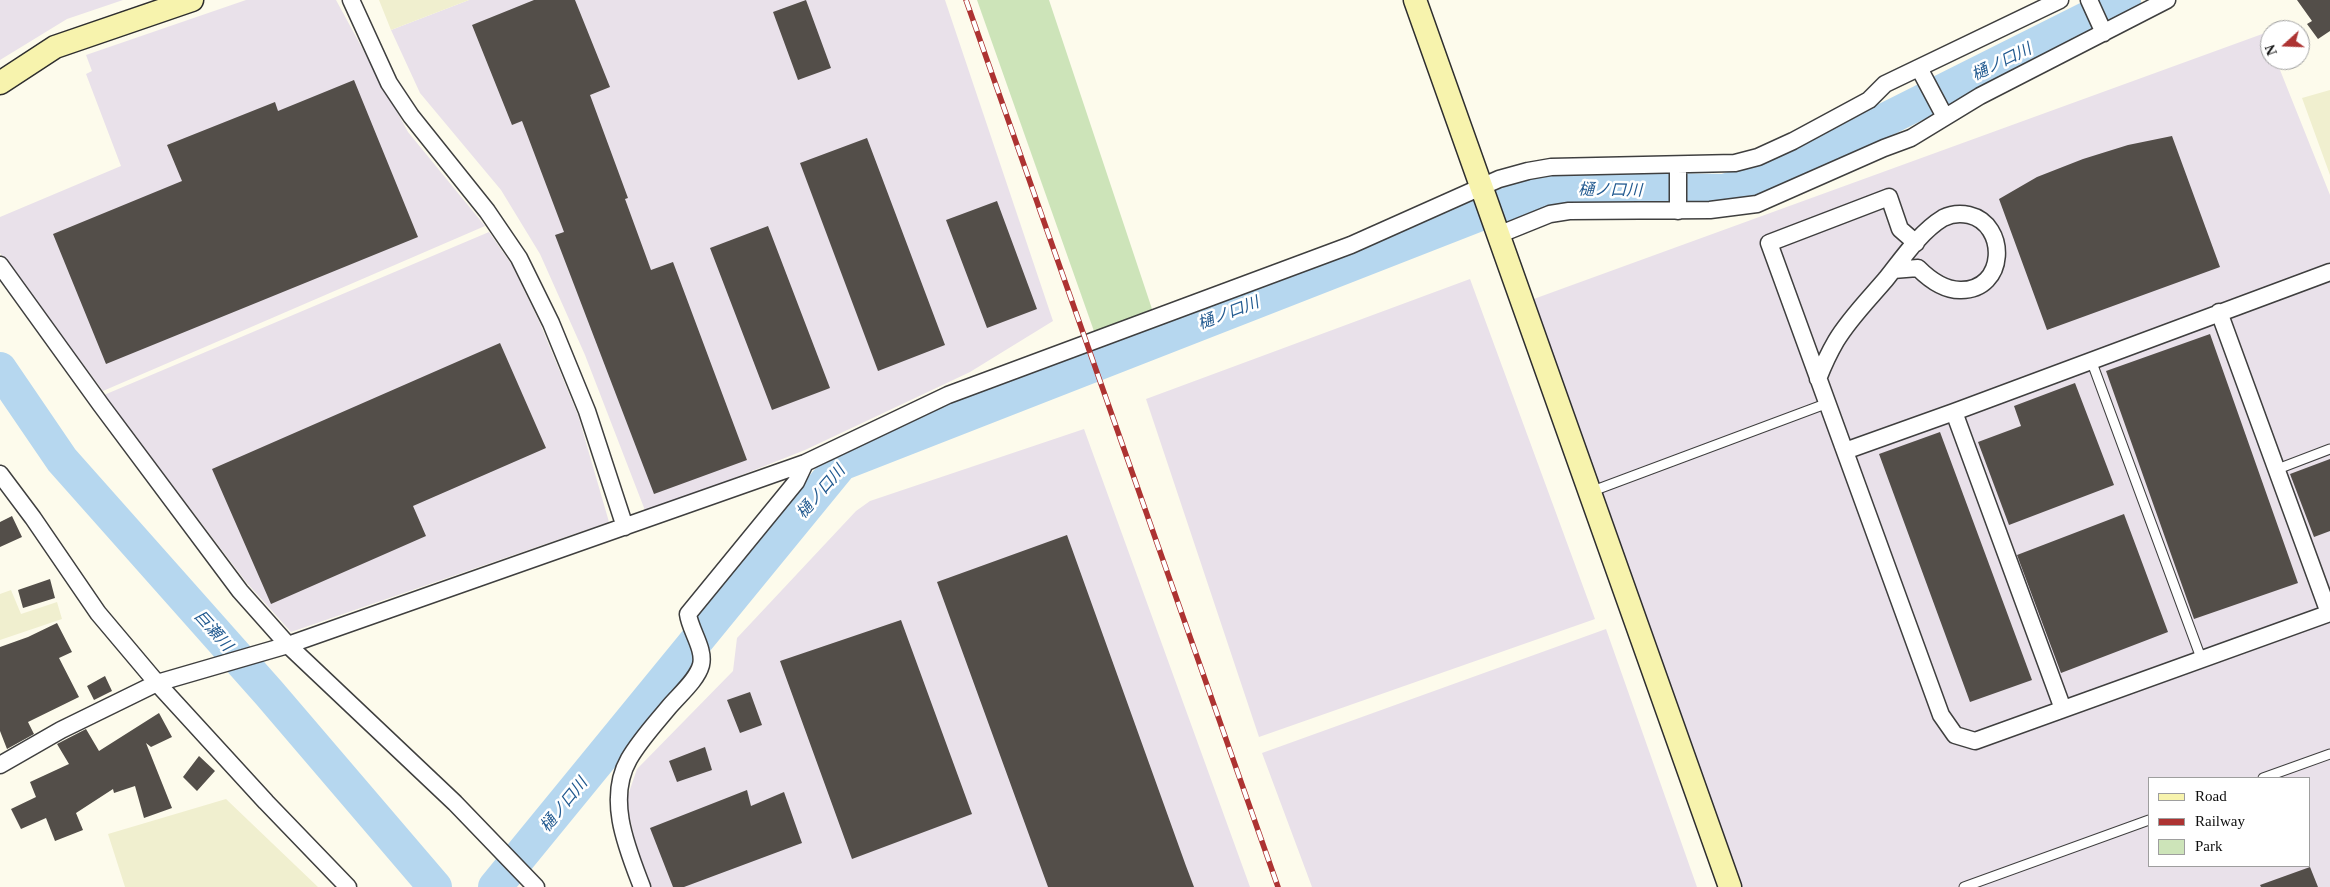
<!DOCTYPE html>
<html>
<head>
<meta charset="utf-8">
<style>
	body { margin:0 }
	#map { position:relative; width:2330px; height:887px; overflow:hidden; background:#fdfbec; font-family:Georgia,serif }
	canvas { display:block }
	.legend { position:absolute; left:2148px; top:777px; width:162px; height:90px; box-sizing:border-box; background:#fff; border:1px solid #9e9e9e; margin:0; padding:6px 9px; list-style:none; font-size:15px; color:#0c0c0c }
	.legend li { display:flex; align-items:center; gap:10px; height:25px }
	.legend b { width:25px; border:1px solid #9e9e9e }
	.north { position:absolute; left:2260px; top:20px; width:50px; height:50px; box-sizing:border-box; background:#fff; border:1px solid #9e9e9e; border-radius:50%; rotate:250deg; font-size:14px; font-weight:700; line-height:20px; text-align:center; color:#0c0c0c }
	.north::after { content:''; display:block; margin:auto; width:18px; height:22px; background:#ad3332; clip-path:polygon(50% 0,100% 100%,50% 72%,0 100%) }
</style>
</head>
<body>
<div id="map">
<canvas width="2330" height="887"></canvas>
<ul class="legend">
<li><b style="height:6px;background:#f7f3ad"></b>Road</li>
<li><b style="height:6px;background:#ad3332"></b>Railway</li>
<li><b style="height:14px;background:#cde4b9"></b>Park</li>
</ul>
<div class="north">N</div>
</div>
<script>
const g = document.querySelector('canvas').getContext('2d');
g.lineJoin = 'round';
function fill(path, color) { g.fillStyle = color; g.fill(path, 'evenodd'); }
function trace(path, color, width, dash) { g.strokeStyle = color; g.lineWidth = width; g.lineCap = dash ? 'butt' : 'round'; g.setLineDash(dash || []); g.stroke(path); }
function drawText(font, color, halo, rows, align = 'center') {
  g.font = font + ' Georgia,"Noto Sans JP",serif'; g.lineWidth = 5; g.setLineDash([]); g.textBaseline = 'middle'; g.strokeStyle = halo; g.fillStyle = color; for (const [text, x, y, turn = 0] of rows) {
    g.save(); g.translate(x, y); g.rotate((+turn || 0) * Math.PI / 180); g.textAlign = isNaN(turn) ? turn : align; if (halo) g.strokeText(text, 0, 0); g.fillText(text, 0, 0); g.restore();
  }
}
const industrial = new Path2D(`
	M0,0H123L67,19L0,60Z
	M246,0H336L408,132L485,226L103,391L0,253V217L121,166L86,74L92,71L86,55Z
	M469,0H945L1053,321L970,372L805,450L646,513L585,355L540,254L501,190L420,93L391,30Z
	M2265,33L2270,45V60H2276L2330,195V887H1741L1531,300ZM2149,778H2309V866H2149Z
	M489,232L512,265L539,321L578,415L609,522L291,632L246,582L104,395Z
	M1470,279L1595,619L1259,737L1146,399Z
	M1084,429L1250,887H651L637,850L626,801L637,769L733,671L737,638L856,511L870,501Z
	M1606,629L1697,887H1312L1262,753Z`);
const farmland = new Path2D(`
	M379,0H469L391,30Z
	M2330,90V175L2302,98Z
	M11,590L21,614L57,602L62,619L0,640V594Z
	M226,799L318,887H125L108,834Z`);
const green = new Path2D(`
	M977,0H1049L1153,312L1095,334Z`);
const river = new Path2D(`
	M0,369L62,460L269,693L435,887
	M495,887L841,464L1529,195L1568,188L1724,191L1760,180L1813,156L2124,0`);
const building = new Path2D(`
	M534,0H575L610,87L590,95L628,198L625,199L651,270L673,262L747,460L654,494L555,235L564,232L522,121L512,125L472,25Z
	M806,0L831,68L798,80L773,12Z
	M2297,0H2330V31L2318,39L2307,24L2312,21Z
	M354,80L418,237L106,364L53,234L182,181L167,145L275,102L278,111Z
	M2172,136L2220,267L2047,330L1999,199L2037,177L2083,159L2128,145Z
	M867,138L945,345L878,371L800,163Z
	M997,201L1037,309L987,328L946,220Z
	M768,226L830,388L772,410L710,248Z
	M2210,334L2298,583L2194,619L2106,371Z
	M500,343L546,448L413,506L426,536L271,604L212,469Z
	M2075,383L2114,485L2009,525L1978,442L2021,426L2014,406Z
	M1940,432L2032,680L1970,702L1879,454Z
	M2330,459V531L2314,537L2290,474Z
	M2124,514L2168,632L2061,673L2017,555Z
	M12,516L22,537L0,547V522Z
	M1067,535L1186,866L1194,887H1048L937,582Z
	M50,579L55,598L23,608L18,590Z
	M901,620L972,814L852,859L780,661Z
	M57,623L72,652L59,658L79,697L28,722L34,734L7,749L0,731V647L28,637Z
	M105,676L112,691L94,700L87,686Z
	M750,692L762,725L740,733L727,700Z
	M159,713L172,737L151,747L146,743L172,808L144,818L135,786L114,793L113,789L76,813L83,830L55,841L46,818L21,829L11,809L36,797L30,782L69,764L57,744L86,729L99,751Z
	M705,747L712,770L677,782L669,761Z
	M199,756L215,771L197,791L183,777Z
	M747,790L751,806L784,792L802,843L684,887H673L650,828Z
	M2310,867L2318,887H2261L2260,885Z`);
const lane = new Path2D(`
	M2091,360L2201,658
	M2275,470L2330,449
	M1590,492L1828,403
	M2263,778L2330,754
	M1964,887L2149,820`);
const street = new Path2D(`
	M351,0L389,83L411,116L487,211L519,258L551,323L587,411L625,527
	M2089,0L2104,33
	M1919,68L1945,117
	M1678,166V211
	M1498,235L1550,214L1569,211L1710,210L1757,204L1884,148L1911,138L1980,96L2167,0
	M1916,243L1900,229L1889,197L1769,243L1941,715L1955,735L1975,741L2330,613
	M0,265L101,405L240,591L288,645L455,803L536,887
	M2219,312L2329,613
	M1818,379C1823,366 1829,353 1836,341C1849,319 1869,299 1886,279C1902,259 1920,232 1943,218C1951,214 1960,213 1969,215C2008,224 2007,291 1960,290C1944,290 1929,279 1918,268L1893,270
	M1954,412L2063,709
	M1845,451L1954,412L2330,272
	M0,474L33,518L98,613L157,683L266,802L348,887
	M0,765L61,730L157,683L288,645L805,463L948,395L1351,245L1499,179L1528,171L1551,167L1735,163L1758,157L1793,141L1869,100L1885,84L2060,0
	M642,887C627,848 606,799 629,759C640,740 655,724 669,707C679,695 697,680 701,665C705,649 690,630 688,614L796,482L805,463`);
const secondary = new Path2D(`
	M1415,0L1730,887
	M0,83L55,47L192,0`);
const rail = new Path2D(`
	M966,0L1278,887`);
const waterNames = [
	["樋ノ口川",2001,61,-26],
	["樋ノ口川",1610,189,1],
	["樋ノ口川",1228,312,-21],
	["樋ノ口川",820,491,-49],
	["巨瀬川",214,630,48],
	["樋ノ口川",563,804,-51]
];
fill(industrial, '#e9e1ea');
fill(farmland, '#f0efcf');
fill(green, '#cde4b9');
trace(river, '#b6d7ef', 34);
fill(building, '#534e49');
trace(lane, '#3f3f3f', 11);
trace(street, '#3f3f3f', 19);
trace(secondary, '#2e2e2e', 25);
trace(lane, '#fff', 9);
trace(street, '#fff', 16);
trace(secondary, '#f7f3ad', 22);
trace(rail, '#ad3332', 5.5);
trace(rail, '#fff', 4, [11]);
drawText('italic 16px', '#225a90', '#fff', waterNames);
</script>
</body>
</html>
